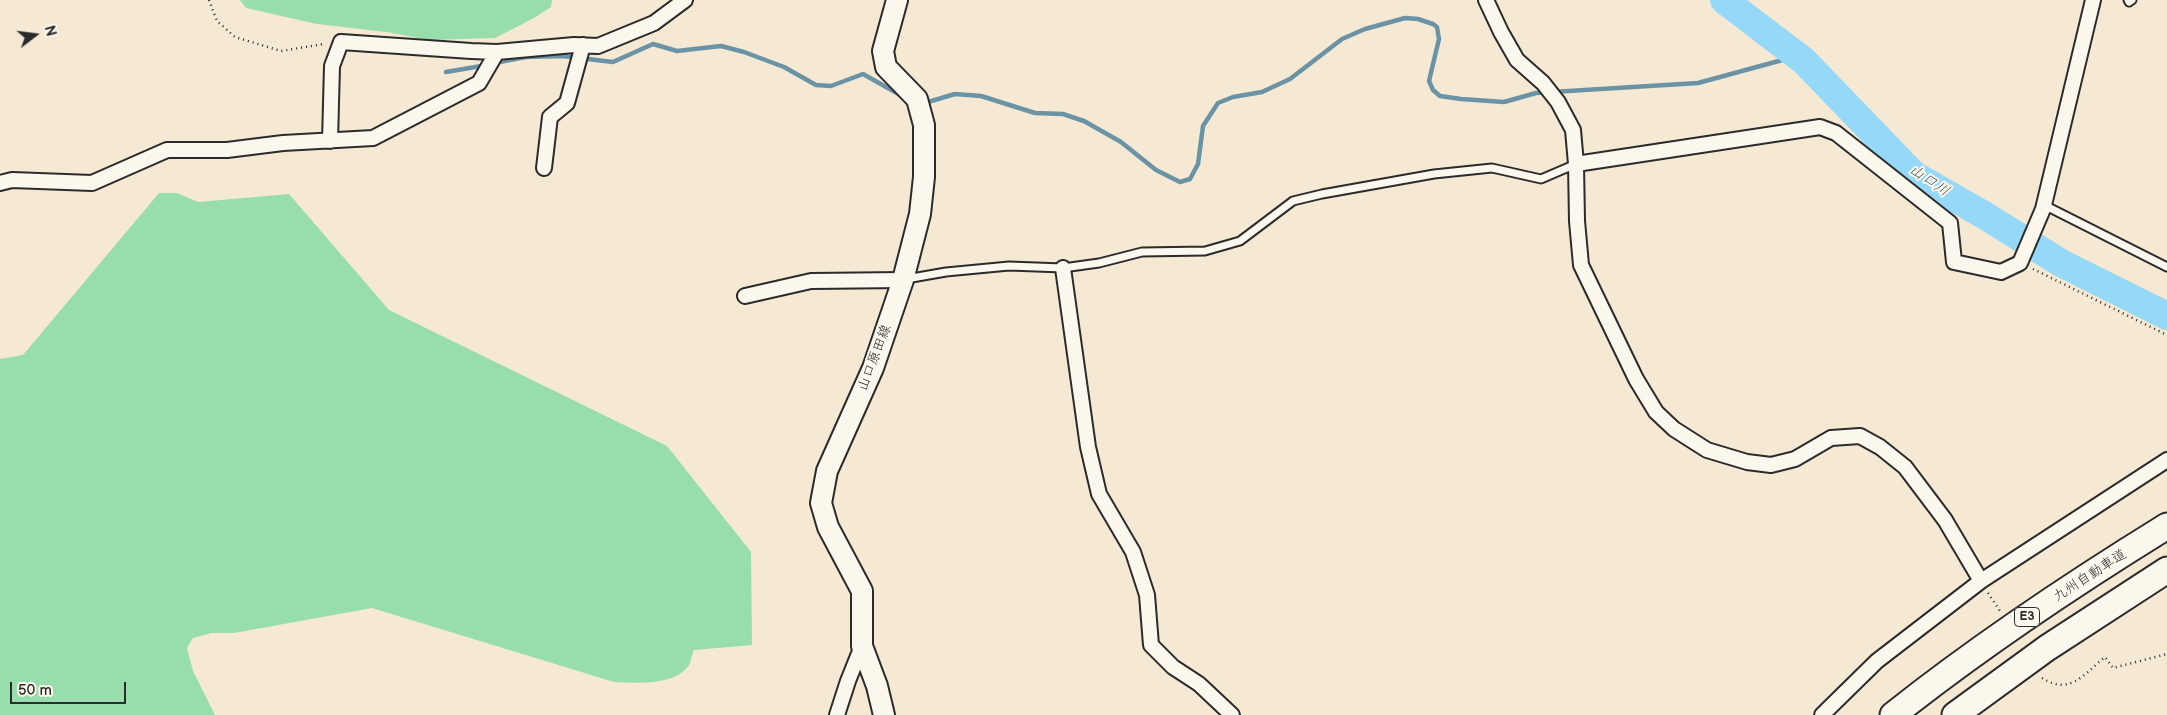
<!DOCTYPE html>
<html>
<head>
<meta charset="utf-8">
<style>
	body { margin:0 }
	#map { position:relative; width:2167px; height:715px; overflow:hidden; background:#f5e9d3; font-family:"Balsamiq Sans",sans-serif }
	canvas { display:block }
	.north { position:absolute; left:10px; top:10px; width:50px; height:50px; -webkit-text-stroke:4px #fbf7ec; paint-order:stroke; rotate:75deg; font-size:14px; font-weight:700; line-height:20px; text-align:center; color:#2b2b2b }
	.north::after { content:''; display:block; margin:auto; width:18px; height:22px; background:#2b2b2b; clip-path:polygon(50% 0,100% 100%,50% 72%,0 100%) }
	.scale { position:absolute; left:10px; top:682px; width:116px; height:22px; box-sizing:border-box; border:2px solid #2b2b2b; border-top:0; padding-left:6px; font-size:15px; line-height:18px; white-space:nowrap; color:#2b2b2b; -webkit-text-stroke:4px #fbf7ec; paint-order:stroke }
</style>
</head>
<body>
<div id="map">
<canvas width="2167" height="715"></canvas>
<div class="north">N</div>
<div class="scale">50 m</div>
</div>
<script>
const g = document.querySelector('canvas').getContext('2d');
g.lineJoin = 'round';
function fill(path, color) { g.fillStyle = color; g.fill(path, 'evenodd'); }
function trace(path, color, width, dash) { g.strokeStyle = color; g.lineWidth = width; g.lineCap = dash ? 'butt' : 'round'; g.setLineDash(dash || []); g.stroke(path); }
function drawText(font, color, halo, rows, align = 'center') {
  g.font = font + ' "Balsamiq Sans","Klee One",sans-serif'; g.lineWidth = 4; g.setLineDash([]); g.textBaseline = 'middle'; g.strokeStyle = halo; g.fillStyle = color; for (const [text, x, y, turn = 0] of rows) {
    g.save(); g.translate(x, y); g.rotate((+turn || 0) * Math.PI / 180); g.textAlign = isNaN(turn) ? turn : align; if (halo) g.strokeText(text, 0, 0); g.fillText(text, 0, 0); g.restore();
  }
}
const green = new Path2D(`
	M240,0H552L551,7L534,18L495,38L429,40L386,32L317,24L246,8Z
	M159,193H177L198,202L289,194L389,310L667,446L751,552L752,645L694,650C692,654 691,661 689,665C675,686 636,683 614,682L372,608L234,633H212L193,638L187,648L193,671L215,715H0V359L23,355Z`);
const stream = new Path2D(`
	M494,63L526,57L562,56L613,62L653,44L677,51L721,46L744,52L784,67L816,85L831,86L863,74L902,96
	M446,72L487,65
	M923,102H928L955,94L981,96L1035,113L1063,114L1084,121L1121,142L1156,170L1180,182L1190,179L1198,164L1203,126L1218,103L1233,97L1262,92L1290,79L1342,39L1365,29L1405,18L1418,19L1433,24L1437,27L1439,39L1429,81L1433,90L1440,96L1461,99L1504,102L1536,93L1698,83L1797,56`);
const river = new Path2D(`
	M1724,0L1804,61L1914,175L1984,215L2061,263L2167,316`);
const path = new Path2D(`
	M209,0L217,21L235,37L281,51L324,44
	M2033,269L2167,335
	M1988,593L2000,611
	M2042,678C2070,696 2084,674 2105,657L2113,668L2167,654`);
const lane = new Path2D(`
	M2128,0L2129,2L2132,0
	M2044,205L2167,267
	M906,279L946,272L1009,266L1063,268L1099,263L1142,252L1205,251L1240,241L1293,201L1322,194L1434,174L1492,168L1541,179L1576,164`);
const street = new Path2D(`
	M1486,0L1501,32L1517,60L1543,83L1558,102L1573,130L1576,164L1577,221L1581,265L1636,379L1656,412L1674,429L1707,450L1747,462L1771,465L1795,459L1831,438L1860,436L1880,447L1905,467L1945,520L1981,581
	M330,141L332,66L341,42L471,51L497,52L574,45L598,46L654,23L685,0
	M1576,164L1820,127L1836,133L1950,223L1954,262L2001,272L2020,263L2043,209L2093,0
	M544,168L550,117L567,103L583,45
	M0,183L12,180L92,183L167,150H227L283,143L373,138L479,83L497,52
	M1063,268L1088,447L1099,494L1133,552L1147,595L1151,645L1173,667L1199,684L1232,715
	M745,296L811,281L903,280
	M837,715L848,681L862,646
	M1822,715L1877,661L1981,581L2167,460`);
const secondary = new Path2D(`
	M884,715L877,686L862,646V591L828,527L821,503L827,471L873,368L903,280L920,214L924,177V125L917,99L886,67L883,51L897,0`);
const highway = new Path2D(`
	M1893,715C1980,646 2073,584 2167,526
	M1955,715L2047,648L2167,570`);
const shields = [
	[2027,617,25]
];
const shieldNames = [
	["E3",2027,617]
];
const streetNames = [
	["山口原田線",875,358,-69],
	["九州自動車道",2090,576,-33]
];
const waterNames = [
	["山口川",1929,181,34]
];
fill(green, '#97deac');
trace(stream, '#6b93a6', 4.5);
trace(river, '#96d8f8', 28);
trace(lane, '#2b2b2b', 11);
trace(street, '#2b2b2b', 18);
trace(secondary, '#2b2b2b', 24);
trace(highway, '#2b2b2b', 29);
trace(path, '#2b2b2b', 2.5, [1, 4]);
trace(lane, '#fbf7ec', 7);
trace(street, '#fbf7ec', 14);
trace(secondary, '#fbf7ec', 20);
trace(highway, '#fbf7ec', 25);
for (const [x, y, w] of shields) { const box = new Path2D(); box.roundRect(x - w / 2, y - 9.5, w, 19, 4); g.fillStyle = '#fbf7ec'; g.fill(box); trace(box, '#2b2b2b', 1); }
drawText('bold 12px', '#2b2b2b', null, shieldNames);
drawText('14px', '#2b2b2b', '#fbf7ec', streetNames);
drawText('italic 15px', '#46565e', '#fbf7ec', waterNames);
</script>
</body>
</html>
